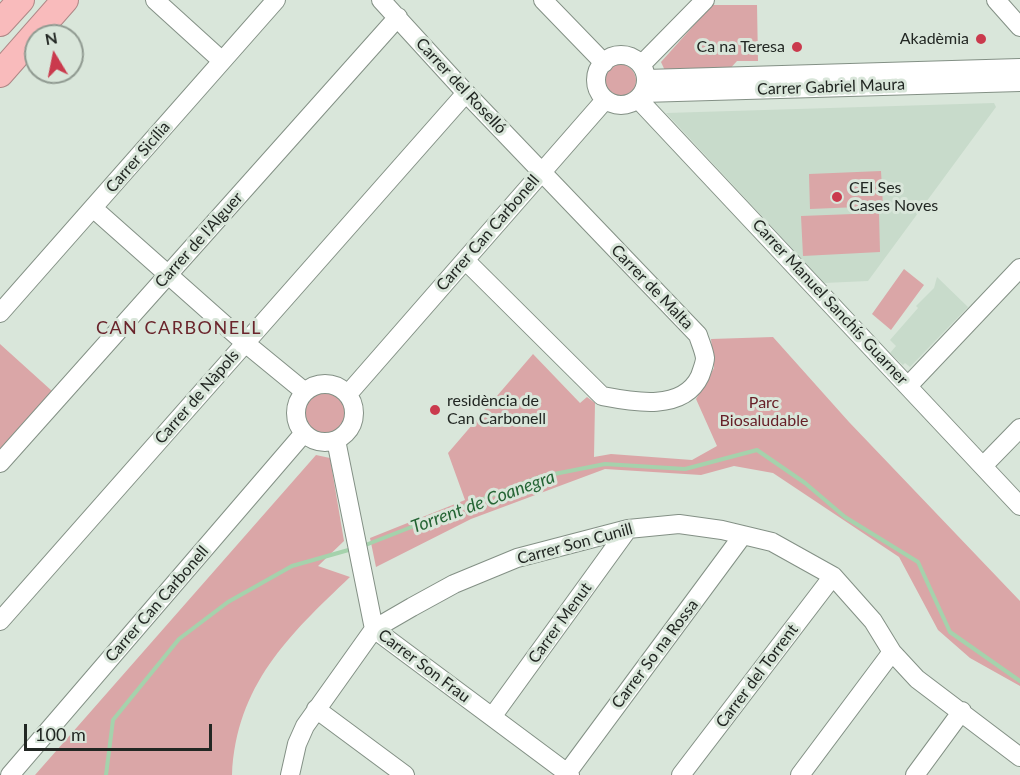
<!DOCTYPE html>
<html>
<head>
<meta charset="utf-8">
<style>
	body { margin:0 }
	#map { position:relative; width:1020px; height:775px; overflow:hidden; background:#d9e6da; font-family:Lato,sans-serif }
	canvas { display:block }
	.north { position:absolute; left:24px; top:24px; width:60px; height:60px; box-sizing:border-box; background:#d9e6da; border:2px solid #909a91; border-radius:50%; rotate:350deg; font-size:16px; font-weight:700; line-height:24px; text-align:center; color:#222723 }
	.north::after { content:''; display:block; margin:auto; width:21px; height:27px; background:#ca3a4d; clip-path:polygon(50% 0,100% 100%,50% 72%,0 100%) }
	.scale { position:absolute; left:24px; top:724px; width:188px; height:27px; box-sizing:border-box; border:3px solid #222723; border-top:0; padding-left:8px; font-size:18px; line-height:21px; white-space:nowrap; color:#222723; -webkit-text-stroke:4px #d9e6da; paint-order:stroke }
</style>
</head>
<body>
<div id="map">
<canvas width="1020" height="775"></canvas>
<div class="north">N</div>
<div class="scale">100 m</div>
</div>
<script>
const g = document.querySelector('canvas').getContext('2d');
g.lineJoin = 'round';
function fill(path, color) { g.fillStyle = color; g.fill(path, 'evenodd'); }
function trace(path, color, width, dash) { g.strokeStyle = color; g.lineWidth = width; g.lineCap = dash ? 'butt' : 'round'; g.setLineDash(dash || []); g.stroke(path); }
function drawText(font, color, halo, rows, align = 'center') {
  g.font = font + ' Lato,sans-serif'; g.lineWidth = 6; g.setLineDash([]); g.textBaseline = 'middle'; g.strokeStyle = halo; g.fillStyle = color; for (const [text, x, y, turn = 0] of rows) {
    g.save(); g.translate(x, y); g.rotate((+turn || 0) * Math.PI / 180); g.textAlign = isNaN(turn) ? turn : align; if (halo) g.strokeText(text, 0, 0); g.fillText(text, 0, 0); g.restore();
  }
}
const built = new Path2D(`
	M994,103L996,107L868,281L824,283L666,113Z
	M937,277L968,307L910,367L905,363L903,365L890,353L896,346L890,340L918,308L916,306L934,288Z`);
const green = new Path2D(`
	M712,5H757L758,61H737L727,72L667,75L661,62Z
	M602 81a17 17 0 1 1 34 0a17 17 0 1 1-34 0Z
	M881,171L883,206L810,209L809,174Z
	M879,213L880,252L803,256L801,216Z
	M904,269L924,285L891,330L872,314Z
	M773,337L849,422L1020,601V686L970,658L938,630L899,557L773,473L734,466L701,475L605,469L471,519L376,567L370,538L465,500L448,453L533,354L580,403L587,397L595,403L594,457L611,454L692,460L717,446L696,399L714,368L711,339Z
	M0,344L52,391L0,450Z
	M303 414a23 23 0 1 1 46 0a23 23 0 1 1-46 0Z
	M316,455L330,458L344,541L318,566L350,577C289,635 236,685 232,775H35Z`);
const stream = new Path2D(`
	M363,546L539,477L605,464L685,469L757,450L805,483L845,517L918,562L950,632L1020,681
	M106,775L113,720L179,639L228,602L292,566L352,549`);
const minor = new Path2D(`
	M155,0L221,60
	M381,0L466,93L698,335C700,342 704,350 705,358C705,363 702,370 700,376C683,412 633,402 602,396L465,260
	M543,0L604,63
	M996,0L1020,27
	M596 80a25 25 0 1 1 50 0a25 25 0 1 1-50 0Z
	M641,65L705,0
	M646,79L1020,68
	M643,93L1020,82
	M638,99L1020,506
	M93,208L244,342L305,392
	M0,313L276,0
	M296 413a29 29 0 1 1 58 0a29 29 0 1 1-58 0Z
	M908,386L1020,268
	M348,394L605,100
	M336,440L374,629L570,775
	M0,463L398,17
	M983,466L1020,428
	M0,621L466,93
	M316,709L405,775
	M492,717L628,529
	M567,773L743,535
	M10,775L304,433
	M290,775L297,744L305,726L374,629L412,607L454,584L517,558L628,529L679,524L722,530L772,542L833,576L873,621L892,652L917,679L1020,757
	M681,775L833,576
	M800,775L892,652
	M915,775L962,711`);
const highway = new Path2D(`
	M0,23L21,0
	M0,74L65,0`);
const markers = [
	[981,39,6,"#ca3a4d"],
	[797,47,6,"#ca3a4d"],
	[837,197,6,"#ca3a4d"],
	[435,410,6,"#ca3a4d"]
];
const poiNames = [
	["Akadèmia",969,39],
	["Ca na Teresa",785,47],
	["CEI Ses",849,188,"left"],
	["Cases Noves",849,206,"left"],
	["residència de",447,401,"left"],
	["Can Carbonell",447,419,"left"]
];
const streetNames = [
	["Carrer del Roselló",461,86,47],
	["Carrer Gabriel Maura",831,87,-2],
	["Carrer Sicília",138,157,-49],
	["Carrer Can Carbonell",488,233,-49],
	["Carrer de l'Alguer",199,240,-48],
	["Carrer de Malta",652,287,46],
	["Carrer Manuel Sanchís Guarner",830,302,47],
	["Carrer de Nàpols",197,397,-49],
	["Carrer Son Cunill",575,544,-15],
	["Carrer Can Carbonell",157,604,-49],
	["Carrer Menut",560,623,-54],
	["Carrer So na Rossa",655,654,-53],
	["Carrer Son Frau",424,666,37],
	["Carrer del Torrent",757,676,-53]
];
const parkNames = [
	["Parc",764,403],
	["Biosaludable",764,421]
];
const neighbourhoodNames = [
	["CAN CARBONELL",179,328]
];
const waterNames = [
	["Torrent de Coanegra",483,502,-20]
];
fill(built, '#c8dbcb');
fill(green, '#daa6a7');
trace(stream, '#a5d2ac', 4);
trace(minor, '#839085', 20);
trace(highway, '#ae8786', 28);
trace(minor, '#fff', 18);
trace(highway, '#f9bbbc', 26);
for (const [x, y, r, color] of markers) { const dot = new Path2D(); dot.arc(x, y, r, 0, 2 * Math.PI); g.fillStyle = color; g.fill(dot); trace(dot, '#d9e6da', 2); }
drawText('16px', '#222723', '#d9e6da', poiNames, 'right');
drawText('16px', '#222723', '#d9e6da', streetNames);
drawText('16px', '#672028', '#d9e6da', parkNames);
g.letterSpacing = '1.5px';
drawText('18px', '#6a242b', '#d9e6da', neighbourhoodNames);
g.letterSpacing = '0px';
drawText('italic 18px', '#256535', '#d9e6da', waterNames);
</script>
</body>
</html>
